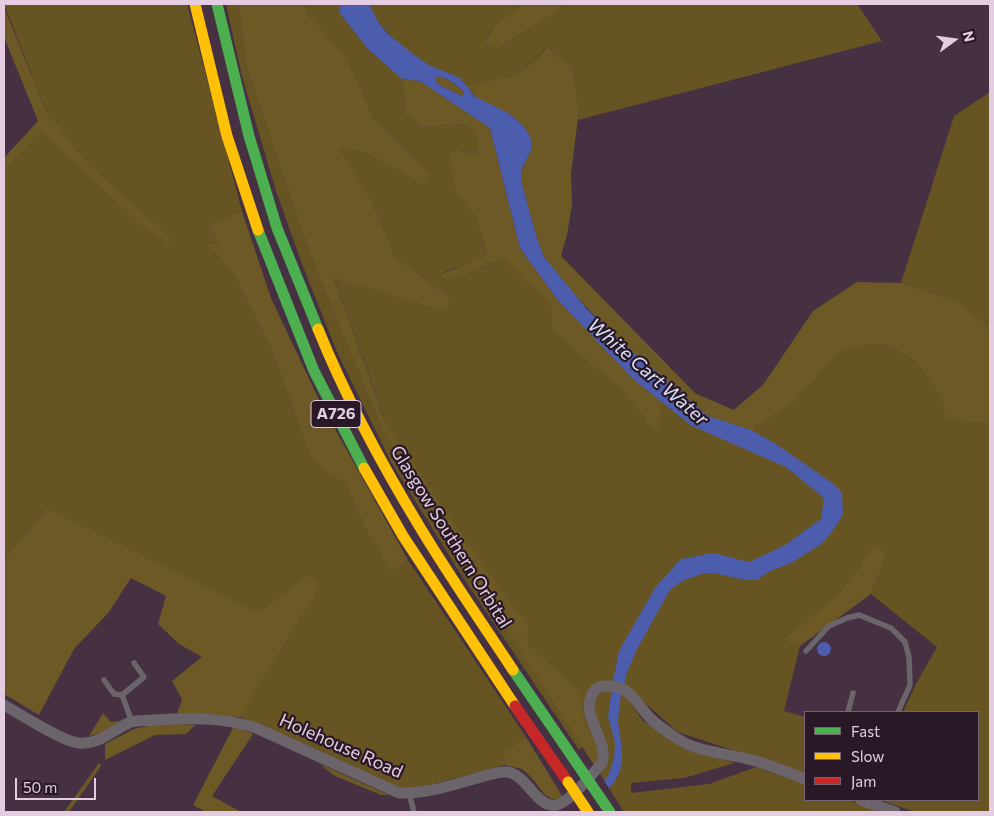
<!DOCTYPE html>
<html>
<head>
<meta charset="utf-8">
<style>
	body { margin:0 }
	#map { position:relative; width:994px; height:816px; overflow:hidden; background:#453142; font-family:Commissioner,sans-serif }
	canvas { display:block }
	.frame { position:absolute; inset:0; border:5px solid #e4cde0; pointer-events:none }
	.legend { position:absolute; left:804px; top:711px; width:175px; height:90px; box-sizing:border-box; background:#291927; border:1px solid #746171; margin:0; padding:6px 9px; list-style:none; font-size:15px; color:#e4cde0 }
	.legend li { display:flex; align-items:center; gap:10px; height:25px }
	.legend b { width:25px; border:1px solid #746171 }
	.north { position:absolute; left:929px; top:15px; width:50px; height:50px; -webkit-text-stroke:4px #291927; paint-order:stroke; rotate:76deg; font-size:14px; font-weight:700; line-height:20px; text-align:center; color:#e4cde0 }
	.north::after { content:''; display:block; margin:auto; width:18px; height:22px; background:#e4cde0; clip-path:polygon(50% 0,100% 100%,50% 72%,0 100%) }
	.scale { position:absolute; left:15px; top:778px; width:81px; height:22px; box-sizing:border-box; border:2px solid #e4cde0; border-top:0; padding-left:6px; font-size:15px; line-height:18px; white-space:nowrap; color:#e4cde0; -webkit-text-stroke:4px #291927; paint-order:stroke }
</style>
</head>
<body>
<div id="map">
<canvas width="994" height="816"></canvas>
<div class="frame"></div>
<ul class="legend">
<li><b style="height:6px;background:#4caf50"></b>Fast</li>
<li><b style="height:6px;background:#ffc107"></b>Slow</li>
<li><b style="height:6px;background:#c62828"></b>Jam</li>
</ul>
<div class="north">N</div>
<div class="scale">50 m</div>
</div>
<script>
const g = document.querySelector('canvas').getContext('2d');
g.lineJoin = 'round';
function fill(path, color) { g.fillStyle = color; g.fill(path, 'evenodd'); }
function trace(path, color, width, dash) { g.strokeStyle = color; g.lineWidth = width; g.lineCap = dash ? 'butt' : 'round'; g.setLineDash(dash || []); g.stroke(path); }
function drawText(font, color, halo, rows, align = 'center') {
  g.font = font + ' Commissioner,sans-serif'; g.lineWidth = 4.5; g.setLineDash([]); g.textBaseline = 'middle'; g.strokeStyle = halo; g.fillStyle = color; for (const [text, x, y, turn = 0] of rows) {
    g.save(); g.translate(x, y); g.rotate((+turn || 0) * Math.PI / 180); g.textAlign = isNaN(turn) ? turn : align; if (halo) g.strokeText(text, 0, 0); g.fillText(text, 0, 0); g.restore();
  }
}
const green = new Path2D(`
	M4,4H187L242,211L208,224L219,244L206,243L233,273L272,351L309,454L328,475L346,483L366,532L392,571L408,560L526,737L505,751V765L415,789H401L240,717L321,586L310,575L258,612L48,508L4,558V172L41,132L138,223L167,244L172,238L87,162L58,124L48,116Z
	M226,4H238L247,68L307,247L379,423L385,420L334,277L446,312L451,298L396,257L371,199L337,146L366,153L423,186L431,174L375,120L348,60L309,14L303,4H341L339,12L368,49L402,79L406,114L421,127L468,124L478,140L476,155L459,150L456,193L477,221L487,256L442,273L480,268L503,259L552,305L696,394L734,410L763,385L829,341L887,344L917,363L941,398L946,420L990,424V812H915L886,802V800H978V712H903L916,684L937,647L871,594L887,556L877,541L839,593L782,640L800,646L784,711L805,717V774L678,732L629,689L630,702L643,721L680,746L735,763L684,778L631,783V793L709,784L756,767L805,784V800H849L885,812H624L583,747L579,750L460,573L391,462L337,352L302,264L276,191L242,76Z
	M369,4H523L496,24L485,40L498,48L554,14L563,4H857L882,41L578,120L579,110L573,67L546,48L519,74L467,86C457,75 444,72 430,66C410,56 375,26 369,4Z
	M990,92V327L957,301L901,283L954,116Z`);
const forest = new Path2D(`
	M238,4H303L309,14L348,60L375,120L431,174L423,186L366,153L338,147L371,199L396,257L451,298L446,312L334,278L385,421L428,486L515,609L527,620L528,644L580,692L583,718L600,754L594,765L451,542L424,502L379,423L307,247L247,68Z
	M523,4H563L554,14L498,48L485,41L496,24Z
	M4,7L48,116L58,124L87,162L172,238L168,245L138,223L41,132L4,172V158L38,121L4,37Z
	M547,48L573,67L579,110L571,174L572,205L567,235L561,256L696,394L734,410L763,385L813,311L857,282L901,283L957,301L990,327V424L946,420L941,398L917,363L887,344L861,345L837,353L794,401L751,430L708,416L611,333L573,293L544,257L537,239L522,184L521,171L532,148L531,139L525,128L510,114L480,100L474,95L467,86L519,74Z
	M437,76C446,77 457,85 464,92L462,96L439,85L435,80Z
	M402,79L420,81L490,128L520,248L557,299L633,379L662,402L658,429H653L620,386L594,367L553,330L551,305L503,259L445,281L442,274L487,255L477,221L456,193L449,153L459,150L476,155L478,140L468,124L421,127L406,114Z
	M242,211L271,298L320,402L408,560L392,572L366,532L346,483L328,475L309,454L272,351L233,273L206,243L219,244L208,224Z
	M48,508L258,612L310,574L321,586L240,717L177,714L182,699L172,681L202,657L179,644L158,624L166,596L131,578L109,612L74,649L39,715L4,694V558Z
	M877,541L887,556L871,594L800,646L782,640L839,593Z
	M103,713L111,722L122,721L101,733L89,736Z
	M162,723L195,725L186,734L155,735L105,760V744L134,729Z
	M234,726L253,734L212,796L241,812H206L193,805Z
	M526,737L564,799H552L545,795L532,778L522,769L505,765L504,751Z
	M99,763L101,766L69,812H64Z
	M320,764L389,795H381L333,775Z`);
const water = new Path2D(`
	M341,4H369L379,23L388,34L413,54L429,65L460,78L467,86L474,96L510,114L525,128L531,139L532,148L521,171L522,184L537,239L544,257L586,308L611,333L708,416L751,430L776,444L835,485L842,493L843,513L840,520L828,537L820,545L791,563L770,571L757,580H746L713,573H705L684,580L670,590L637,649L626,675L624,686L613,681L619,651L655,588L681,559L713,553L749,562L785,545L821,519L824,498L786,467L692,426L633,379L557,299L520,248L490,128L420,81L402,79L368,49L339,12ZM437,76C446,77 458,85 464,92L462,96L439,85L435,80Z
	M817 649a7 7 0 1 1 14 0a7 7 0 1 1-14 0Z
	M612,688L621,691C621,699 618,716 618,722C621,747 629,768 609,788L604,781L608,776L614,759L615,743L608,716Z`);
const lane = new Path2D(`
	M806,651L829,626L847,618L859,615L891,628L905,642L909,657L910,685L898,712
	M104,680L114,694L122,695
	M848,712L853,693
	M132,722L122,695L144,677L134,663
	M409,793L414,812`);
const street = new Path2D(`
	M4,705C20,714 63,742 79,743C100,745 113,729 131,722C138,720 147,721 154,720C189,718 223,717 256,728L399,793C425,794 449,786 474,779C485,776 497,771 508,772C528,776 537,809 557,805C571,801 592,774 602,763C610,739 574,710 597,688C602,685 606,686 612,686C632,688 638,706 651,719C657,725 665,730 672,735C696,754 731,753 759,762C774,767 790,773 805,779
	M861,800L895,812`);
const fast = new Path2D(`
	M217,4L249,136L277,228L318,329
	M258,230L314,371L364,468
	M513,670L582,771`);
const slow = new Path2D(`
	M195,4L227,136L258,230
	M318,329C346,398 382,465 421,529C450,577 482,623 513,670
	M364,468L403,536L515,706`);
const jam = new Path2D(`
	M515,706L568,782`);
const fastBridge = new Path2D(`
	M582,771L610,812`);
const slowBridge = new Path2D(`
	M568,782L588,812`);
const shields = [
	[336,414,50]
];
const shieldNames = [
	["A726",336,414]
];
const streetNames = [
	["Glasgow Southern Orbital",451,537,58],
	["Holehouse Road",341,746,24]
];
const waterNames = [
	["White Cart Water",648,372,41]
];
fill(green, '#675423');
fill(forest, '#6c5926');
fill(water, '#4d5dad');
trace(lane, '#6c646b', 5.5);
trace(street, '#6c646b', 11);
trace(fast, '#4caf50', 11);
trace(slow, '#ffc107', 11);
trace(jam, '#c62828', 11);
trace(fastBridge, '#4caf50', 11);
trace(slowBridge, '#ffc107', 11);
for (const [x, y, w] of shields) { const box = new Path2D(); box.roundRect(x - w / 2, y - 13.5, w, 27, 4); g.fillStyle = '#291927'; g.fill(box); trace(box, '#e4cde0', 1); }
drawText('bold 16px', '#e4cde0', null, shieldNames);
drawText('18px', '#e4cde0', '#291927', streetNames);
drawText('italic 19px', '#dae2fa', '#291927', waterNames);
</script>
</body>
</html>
